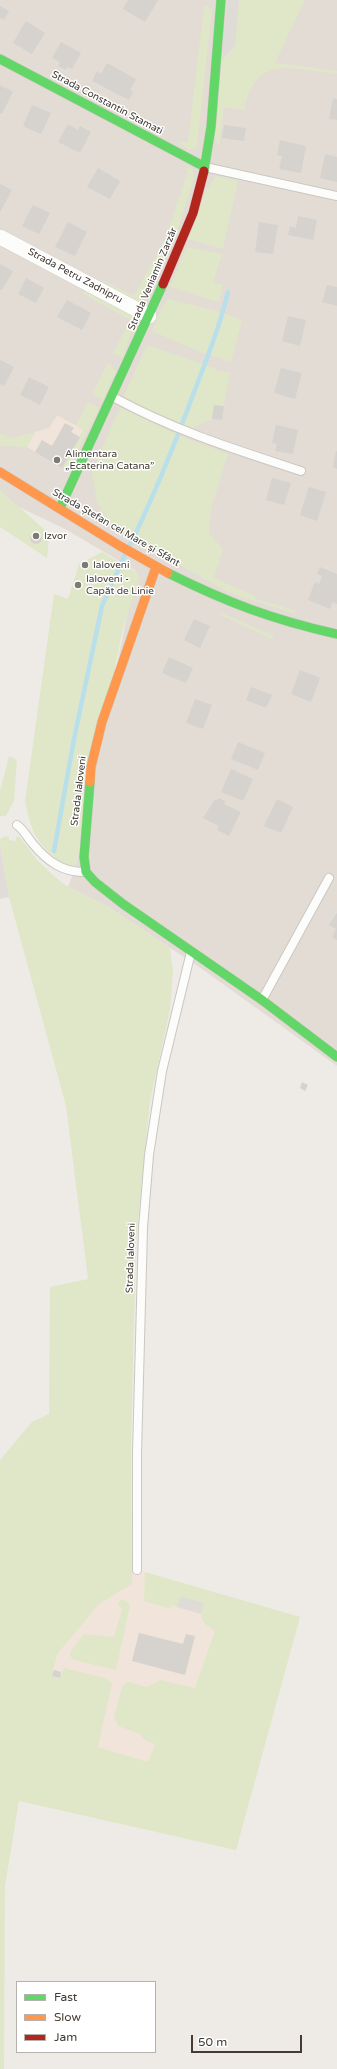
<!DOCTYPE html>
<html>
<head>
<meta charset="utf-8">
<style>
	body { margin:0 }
	#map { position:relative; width:337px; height:2069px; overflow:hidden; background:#eeebe7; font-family:"Varela Round",sans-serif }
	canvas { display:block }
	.legend { position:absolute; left:16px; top:1981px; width:140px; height:72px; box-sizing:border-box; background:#fff; border:1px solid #b4b1ae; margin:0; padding:5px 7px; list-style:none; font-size:12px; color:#433b34 }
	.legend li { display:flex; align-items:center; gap:8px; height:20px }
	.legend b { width:20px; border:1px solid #b4b1ae }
	.scale { position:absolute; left:191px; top:2035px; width:111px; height:18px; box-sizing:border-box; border:2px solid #433b34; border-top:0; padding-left:5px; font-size:12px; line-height:14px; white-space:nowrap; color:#433b34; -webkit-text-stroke:3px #fff; paint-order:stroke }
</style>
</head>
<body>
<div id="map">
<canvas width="337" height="2069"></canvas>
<ul class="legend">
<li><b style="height:5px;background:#63d668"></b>Fast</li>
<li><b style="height:5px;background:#ff974d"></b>Slow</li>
<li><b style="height:5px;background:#b3261e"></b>Jam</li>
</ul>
<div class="scale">50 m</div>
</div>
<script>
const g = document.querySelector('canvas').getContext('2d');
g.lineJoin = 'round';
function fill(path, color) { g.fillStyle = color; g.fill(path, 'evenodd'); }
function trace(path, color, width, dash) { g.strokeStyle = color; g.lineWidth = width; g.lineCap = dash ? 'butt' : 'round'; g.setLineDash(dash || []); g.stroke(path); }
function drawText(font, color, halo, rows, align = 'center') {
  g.font = font + ' "Varela Round",sans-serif'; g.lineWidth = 3; g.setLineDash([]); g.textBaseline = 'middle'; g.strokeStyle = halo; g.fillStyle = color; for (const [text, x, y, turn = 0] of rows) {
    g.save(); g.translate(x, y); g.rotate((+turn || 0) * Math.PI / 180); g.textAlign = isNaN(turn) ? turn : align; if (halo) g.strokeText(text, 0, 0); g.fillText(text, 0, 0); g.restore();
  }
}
const residential = new Path2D(`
	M0,0H337V1066L202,969L107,906L68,887L76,866L136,571L67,530L0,498Z`);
const commercial = new Path2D(`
	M57,415L84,430L62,468L27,447L35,432L49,428Z
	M131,1568L300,1617L236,1850L32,1803L50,1656L106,1584Z`);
const industrial = new Path2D(`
	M0,844L9,897L0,899Z`);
const green = new Path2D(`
	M239,0H305L275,63L337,71V74C293,69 255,53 244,110L224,107L219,146L215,138L222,59L235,46Z
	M204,5L212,9L197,147L188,150L179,142H188Z
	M184,167L193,169L194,178L179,226L149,295L141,301H134L103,285L102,280L134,296L166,237L188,171Z
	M216,176L238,181L223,249L188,239L206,190Z
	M186,247L222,254L213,282L223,285L219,302L170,287Z
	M90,289L131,313L136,320L123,357L113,354L130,320L82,293Z
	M168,299L217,311L242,320L231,362L203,353L152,331L161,310Z
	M147,345L214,368L215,370L230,373L224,406L214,405L212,419L190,429L128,401L124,396Z
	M108,363L116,371L103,400L92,394Z
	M88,402L99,408L69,468L64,465L83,430L76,425Z
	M120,407L182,437L228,454L211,509L209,533L223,549L214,578L255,596V599L297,611L293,613L230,593L129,537L108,522L97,502L92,472Z
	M35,432L27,447L0,446V433L10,438Z
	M0,490L45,530L49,538L47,558L0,527Z
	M102,552L136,572L140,577L123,628L76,866C66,867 59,862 52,855C33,839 30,824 25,801L54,594L68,599L79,564Z
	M222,613L274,636L272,639L221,615Z
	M9,756L17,760L14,801L6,816H0V791Z
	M5,836L9,837V840L15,841L17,836L20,837L37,860L55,877L68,887L107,906L170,948L173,971L170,1010L150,1101L136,1241L131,1445L132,1584L100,1603L57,1654L52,1676L60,1678L64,1668L105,1678L112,1683L98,1747L148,1762L155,1744L146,1741L140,1734L118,1726L114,1718L122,1686L128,1682L147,1687L160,1680L195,1688L215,1631C201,1621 199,1620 204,1603L180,1596L177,1607L172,1605L171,1609L144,1601L145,1572L300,1617L236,1850L19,1801L5,1886L4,2069H0V1460L32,1422L49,1414L50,1287L88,1279L66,1106L9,897L0,843V839Z
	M120,1600H124L130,1605L116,1670L74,1660L70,1656L71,1651L84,1634L114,1637L122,1609L118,1604Z`);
const parking = new Path2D(`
	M228,0H239L235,46L222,59Z
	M180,1596L204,1603L201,1614L177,1607Z`);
const stream = new Path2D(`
	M130,545C155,494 176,441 196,387C208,356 220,325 228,292
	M54,851L74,739L102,606L125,555`);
const building = new Path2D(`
	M128,0H158L145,22L123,9Z
	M0,6L9,11L4,20L0,18Z
	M26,21L45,33L32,54L13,43Z
	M61,42L81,53L72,69L67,67L66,70L58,66L60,62L52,58Z
	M107,63L136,79L130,90L133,92L129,100L92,81L97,71L101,74Z
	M0,85L13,92L2,114L0,113Z
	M333,98L337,99V120L329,119Z
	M32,105L51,113L41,134L23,126Z
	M68,124L78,130L80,126L91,132L80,153L58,142Z
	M224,125L246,128L244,141L222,138Z
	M280,140L306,146L301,173L279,169L282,156L277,155Z
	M325,154L337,157V182L320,178Z
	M98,168L120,181L110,199L87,187Z
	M0,184L12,190L0,212Z
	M33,205L50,213L39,234L22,226Z
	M298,216L317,220L313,240L288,235L290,226L296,228Z
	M68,222L87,232L75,256L55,247Z
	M259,222L278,225L273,254L255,252Z
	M0,264L13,271L2,290L0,289Z
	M26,278L44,288L36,303L18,294Z
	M327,285L337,287V306L322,302Z
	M67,300L91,313L82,330L57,317Z
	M288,316L306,320L300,346L282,341Z
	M0,360L14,367L4,386L0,384Z
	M281,368L302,373L295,399L274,393Z
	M29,377L49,387L40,405L20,395Z
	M214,405L224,406L222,420L212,419Z
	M65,423L74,428L71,432L80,437L62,468L35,452L42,440L52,446Z
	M276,425L298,430L293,454L275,451L277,444L272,443Z
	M336,451H337V469L333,467Z
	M272,478L291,483L284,505L266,500Z
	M309,487L326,492L317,521L300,515Z
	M30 538a6 6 0 1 1 12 0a6 6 0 1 1-12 0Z
	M320,567L337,574V604L332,602L330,609L308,600L315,582L319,584L322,576L317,574Z
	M194,619L210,626L200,648L184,640Z
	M169,657L193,668L186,683L162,673Z
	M300,670L320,678L311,702L291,694Z
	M251,687L272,695L266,708L246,700Z
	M195,699L212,705L203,729L186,723Z
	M238,742L265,753L258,770L231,759Z
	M231,769L253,779L243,801L221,792Z
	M219,798L225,801L224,804L241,812L229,836L217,830L219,826L203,818L215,799L217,800Z
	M277,799L293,807L281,833L264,826Z
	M337,913V940L332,937L336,929L329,925Z
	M302,1082L308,1085L305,1091L300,1088Z
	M139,1633L183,1644L186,1634L195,1636L185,1675L132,1661Z
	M54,1670L61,1672L60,1678L52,1676Z`);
const lane = new Path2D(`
	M205,167L337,196
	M113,397C175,431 234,449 301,471
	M17,825C24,830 27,837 33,844C47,861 63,873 86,872
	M262,1000L329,878
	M137,1570V1453L143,1228L149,1155L162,1071L191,952`);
const street = new Path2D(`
	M0,237L149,316`);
const fast = new Path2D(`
	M0,59L205,167
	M204,171L211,127L221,0
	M60,508L163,284
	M168,573C226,602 273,620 337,634
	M90,782L84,857L86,872L95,882L123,904L262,1000L337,1057`);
const slow = new Path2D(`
	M0,472L120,546L168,573
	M90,782L91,767L102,722L156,567`);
const jam = new Path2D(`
	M163,284L193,213L204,171`);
const markers = [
	[57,460,4,"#7f7973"],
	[36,536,4,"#7f7973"],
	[85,565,4,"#7f7973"],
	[78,585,4,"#7f7973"]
];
const streetNames = [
	["Strada Constantin Stamati",107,103,28],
	["Strada Petru Zadnipru",75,276,28],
	["Strada Veniamin Zarzăr",153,279,-67],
	["Strada Ștefan cel Mare și Sfânt",116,528,30],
	["Strada Ialoveni",79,791,-83],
	["Strada Ialoveni",131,1258,-88]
];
const poiNames = [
	["Alimentara",65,454],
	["„Ecaterina Catana”",65,466],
	["Izvor",44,536],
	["Ialoveni",93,565],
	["Ialoveni -",86,579],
	["Capăt de Linie",86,591]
];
fill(residential, '#e2dcd4');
fill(commercial, '#f1e4da');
fill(industrial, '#e1dcd8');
fill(green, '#e0e7c8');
fill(parking, '#dfdcd8');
trace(stream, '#b9dfea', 4.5);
fill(building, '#d6d2ce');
trace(lane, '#cac7c3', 10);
trace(street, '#cac7c3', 16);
trace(fast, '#cec8c0', 10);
trace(slow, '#cec8c0', 10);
trace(jam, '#cec8c0', 10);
trace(lane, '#fcfcfb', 8);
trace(street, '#fcfcfb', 15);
trace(fast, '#63d668', 9);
trace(slow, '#ff974d', 9);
trace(jam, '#b3261e', 9);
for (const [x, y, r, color] of markers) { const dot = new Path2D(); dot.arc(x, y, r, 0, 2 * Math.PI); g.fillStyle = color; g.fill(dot); trace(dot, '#fff', 1.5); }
drawText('10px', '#433b34', '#fff', streetNames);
drawText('10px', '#433b34', '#fff', poiNames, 'left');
</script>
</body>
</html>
